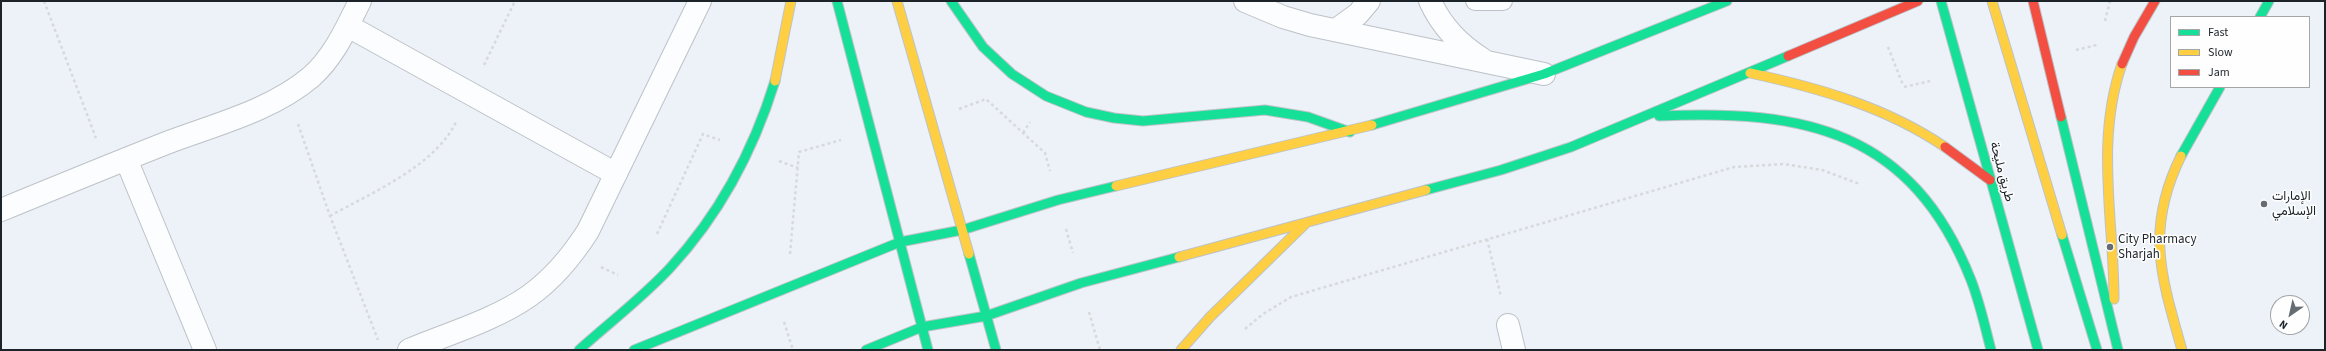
<!DOCTYPE html>
<html>
<head>
<meta charset="utf-8">
<style>
	body { margin:0 }
	#map { position:relative; width:2326px; height:351px; overflow:hidden; background:#ecf2f8; font-family:"Source Sans 3",sans-serif }
	canvas { display:block }
	.frame { position:absolute; inset:0; border:2px solid #1c242a; pointer-events:none }
	.legend { position:absolute; left:2170px; top:16px; width:140px; height:72px; box-sizing:border-box; background:#fefefe; border:1px solid #a4a7a9; margin:0; padding:5px 7px; list-style:none; font-size:12px; color:#1c242a }
	.legend li { display:flex; align-items:center; gap:8px; height:20px }
	.legend b { width:20px; border:1px solid #a4a7a9 }
	.north { position:absolute; left:2270px; top:295px; width:40px; height:40px; box-sizing:border-box; background:#fefefe; border:1px solid #a4a7a9; border-radius:50%; rotate:214deg; font-size:11px; font-weight:700; line-height:16px; text-align:center; color:#1c242a }
	.north::after { content:''; display:block; margin:auto; width:14px; height:18px; background:#656c72; clip-path:polygon(50% 0,100% 100%,50% 72%,0 100%) }
</style>
</head>
<body>
<div id="map">
<canvas width="2326" height="351"></canvas>
<div class="frame"></div>
<ul class="legend">
<li><b style="height:5px;background:#16e098"></b>Fast</li>
<li><b style="height:5px;background:#ffcf43"></b>Slow</li>
<li><b style="height:5px;background:#f24e42"></b>Jam</li>
</ul>
<div class="north">N</div>
</div>
<script>
const g = document.querySelector('canvas').getContext('2d');
g.lineJoin = 'round';
function trace(path, color, width, dash) { g.strokeStyle = color; g.lineWidth = width; g.lineCap = dash ? 'butt' : 'round'; g.setLineDash(dash || []); g.stroke(path); }
function drawText(font, color, halo, rows, align = 'center') {
  g.font = font + ' "Source Sans 3",Vazirmatn,sans-serif'; g.lineWidth = 3; g.setLineDash([]); g.textBaseline = 'middle'; g.strokeStyle = halo; g.fillStyle = color; for (const [text, x, y, turn = 0] of rows) {
    g.save(); g.translate(x, y); g.rotate((+turn || 0) * Math.PI / 180); g.textAlign = isNaN(turn) ? turn : align; if (halo) g.strokeText(text, 0, 0); g.fillText(text, 0, 0); g.restore();
  }
}
const path = new Path2D(`
	M44,1L96,138
	M2105,21L2110,1
	M1888,47L1903,85
	M2076,50L2097,45
	M484,65L515,1
	M1904,87L1930,81
	M959,109L986,99L1045,153L1050,171
	M298,124L330,216L378,340
	M1023,133L1030,122
	M779,161L798,168
	M330,216C371,193 435,166 456,122
	M1066,229L1073,253
	M657,234L703,134L720,140
	M1487,239L1501,297
	M790,254L799,152L841,140
	M601,267L618,275
	M1089,312L1100,350
	M784,322L793,350
	M1245,329L1263,314L1291,297L1734,167L1784,164L1822,170L1857,183L1858,180`);
const lane = new Path2D(`
	M1475,1H1503`);
const street = new Path2D(`
	M1245,1L1283,17L1310,25L1544,74
	M1430,1C1442,27 1459,44 1482,59
	M348,26L616,174
	M1336,30L1358,14L1369,1
	M126,159L205,350
	M1,210C57,187 113,164 169,142C217,124 272,110 311,77C334,57 347,27 360,1
	M1508,325L1514,350
	M409,350C447,334 495,320 529,296C553,279 572,256 588,231L700,1`);
const fast = new Path2D(`
	M837,1L928,350
	M951,1L983,47L1012,74L1046,96L1086,112L1114,118L1143,121L1265,110L1308,117L1350,132
	M1941,1L2038,350
	M2260,17L2269,1
	M1659,116C1805,109 1912,131 1971,280C1980,303 1985,327 1991,350
	M2061,117L2118,350
	M1372,125L1544,74L1727,1
	M2181,156L2220,87
	M1426,190L1501,170L1571,147L1788,56
	M2062,235L2097,350
	M969,254L996,350
	M579,350C609,323 642,298 670,268C720,214 753,152 775,81
	M634,350L900,242L962,230L1058,200L1116,186
	M866,350L922,327L986,316L1081,283L1179,257`);
const slow = new Path2D(`
	M897,1L969,254
	M1992,1L2062,235
	M1750,73C1819,88 1886,107 1945,147
	M775,81L791,1
	M2181,156C2145,229 2161,276 2182,350
	M1116,186L1372,125
	M1179,257L1426,190
	M2114,299C2114,221 2095,140 2122,64
	M1181,350L1210,317L1305,224`);
const jam = new Path2D(`
	M2033,1L2061,117
	M1788,56L1918,1
	M2122,64L2134,37L2155,1
	M1945,147L1990,180`);
const markers = [
	[2264,204,4,"#656c72"],
	[2110,247,4,"#656c72"]
];
const streetNames = [
	["طريق مليحة",2001,172,75]
];
const poiNames = [
	["الإمارات",2272,197],
	["الإسلامي",2272,212],
	["City Pharmacy",2118,240],
	["Sharjah",2118,255]
];
trace(lane, '#bcc2c8', 20);
trace(street, '#bcc2c8', 24);
trace(fast, '#bcc2c8', 11);
trace(slow, '#bcc2c8', 11);
trace(jam, '#bcc2c8', 11);
trace(path, '#d8d9db', 2.5, [3, 3]);
trace(lane, '#fcfdfe', 18);
trace(street, '#fcfdfe', 22);
trace(fast, '#16e098', 9);
trace(slow, '#ffcf43', 9);
trace(jam, '#f24e42', 9);
for (const [x, y, r, color] of markers) { const dot = new Path2D(); dot.arc(x, y, r, 0, 2 * Math.PI); g.fillStyle = color; g.fill(dot); trace(dot, '#fefefe', 1.5); }
drawText('13px', '#1c242a', '#fefefe', streetNames);
drawText('13px', '#1c242a', '#fefefe', poiNames, 'left');
</script>
</body>
</html>
